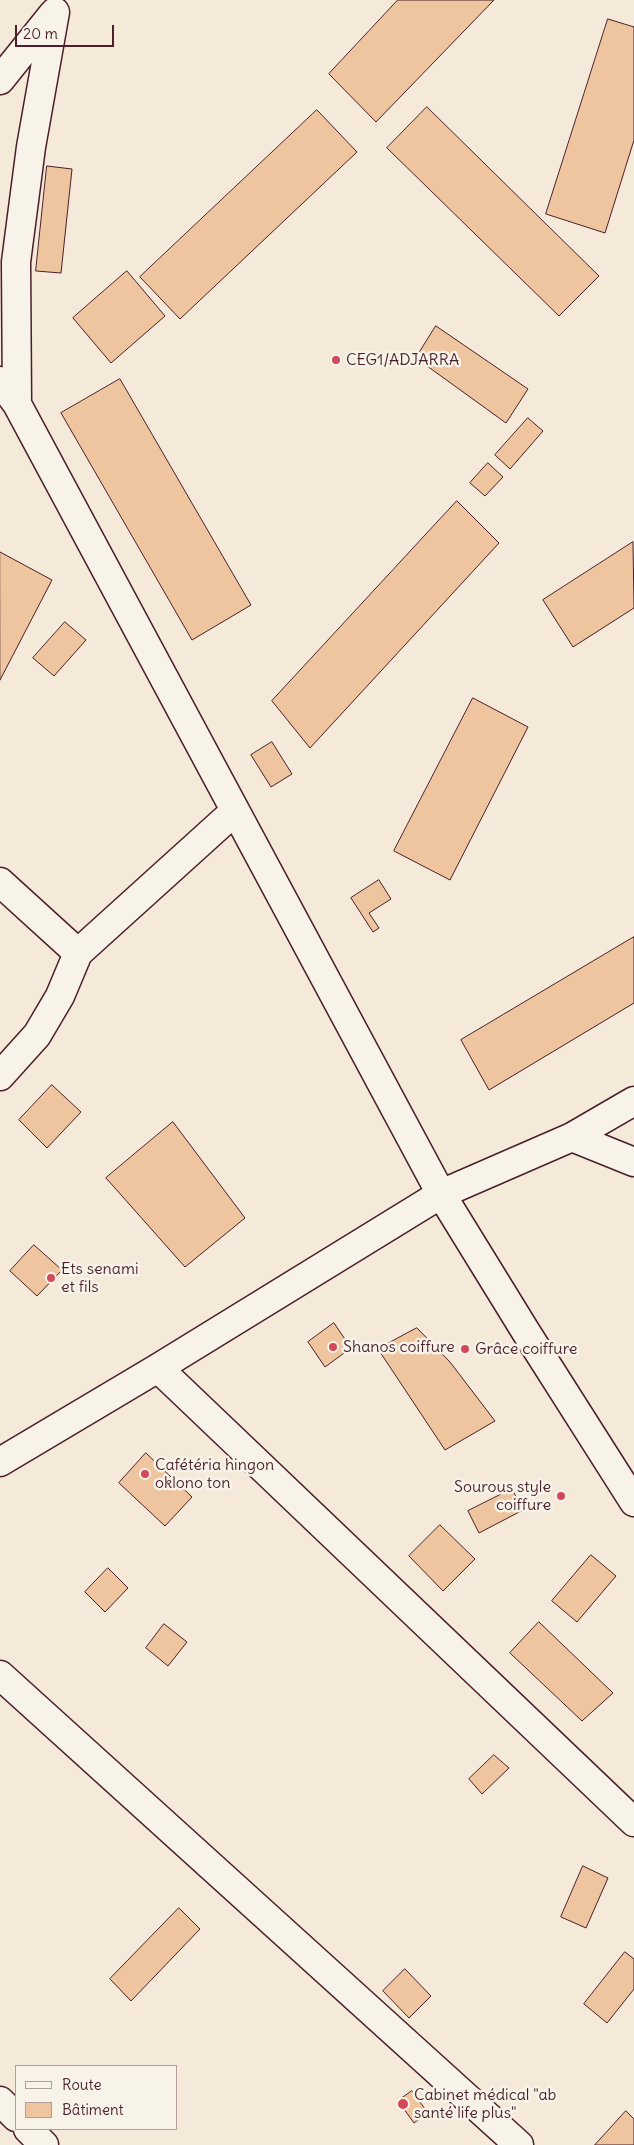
<!DOCTYPE html>
<html>
<head>
<meta charset="utf-8">
<style>
	body { margin:0 }
	#map { position:relative; width:634px; height:2145px; overflow:hidden; background:#f5ead9; font-family:Delius,sans-serif }
	canvas { display:block }
	.legend { position:absolute; left:15px; top:2065px; width:162px; height:65px; box-sizing:border-box; background:#f7f3e8; border:1px solid #b29e9c; margin:0; padding:6px 9px; list-style:none; font-size:15px; color:#4a1f2b }
	.legend li { display:flex; align-items:center; gap:10px; height:25px }
	.legend b { width:25px; border:1px solid #b29e9c }
	.scale { position:absolute; left:15px; top:25px; width:99px; height:22px; box-sizing:border-box; border:2px solid #4a1f2b; border-top:0; padding-left:6px; font-size:15px; line-height:18px; white-space:nowrap; color:#4a1f2b; -webkit-text-stroke:4px #f7f3e8; paint-order:stroke }
</style>
</head>
<body>
<div id="map">
<canvas width="634" height="2145"></canvas>
<ul class="legend">
<li><b style="height:6px;background:#f7f3e8"></b>Route</li>
<li><b style="height:14px;background:#efc59f"></b>Bâtiment</li>
</ul>
<div class="scale">20 m</div>
</div>
<script>
const g = document.querySelector('canvas').getContext('2d');
g.lineJoin = 'round';
function fill(path, color) { g.fillStyle = color; g.fill(path, 'evenodd'); }
function trace(path, color, width, dash) { g.strokeStyle = color; g.lineWidth = width; g.lineCap = dash ? 'butt' : 'round'; g.setLineDash(dash || []); g.stroke(path); }
function drawText(font, color, halo, rows, align = 'center') {
  g.font = font + ' Delius,sans-serif'; g.lineWidth = 5; g.setLineDash([]); g.textBaseline = 'middle'; g.strokeStyle = halo; g.fillStyle = color; for (const [text, x, y, turn = 0] of rows) {
    g.save(); g.translate(x, y); g.rotate((+turn || 0) * Math.PI / 180); g.textAlign = isNaN(turn) ? turn : align; if (halo) g.strokeText(text, 0, 0); g.fillText(text, 0, 0); g.restore();
  }
}
const building = new Path2D(`
	M398,0H494L376,122L329,74Z
	M608,19L634,27V140L605,233L546,214Z
	M427,107L599,276L559,316L387,148Z
	M317,110L357,152L180,319L140,277Z
	M47,166L72,169L61,273L36,271Z
	M127,271L165,316L111,363L73,318Z
	M436,326L528,389L506,423L416,358Z
	M120,379L251,605L192,640L61,413Z
	M528,418L543,431L510,469L495,455Z
	M488,463L503,477L485,496L470,483Z
	M457,501L499,543L310,748L272,701Z
	M633,542L634,608L573,647L543,600Z
	M0,552L52,580L0,680Z
	M65,622L86,640L54,676L33,658Z
	M473,698L528,727L450,880L394,851Z
	M272,742L292,774L271,787L251,755Z
	M379,880L391,899L369,913L379,928L373,932L351,898Z
	M634,937V1003L489,1090L461,1040Z
	M52,1085L81,1112L47,1148L19,1120Z
	M173,1122L245,1218L185,1267L106,1178Z
	M34,1245L62,1270L37,1296L10,1271Z
	M334,1323L351,1348L325,1367L308,1342Z
	M417,1328L450,1362L495,1421L445,1450L378,1349Z
	M146,1453L192,1497L165,1526L119,1483Z
	M512,1489L523,1510L479,1533L468,1511Z
	M440,1525L475,1559L443,1591L409,1556Z
	M591,1555L616,1576L577,1622L552,1601Z
	M108,1568L128,1588L105,1612L85,1592Z
	M539,1622L613,1693L582,1721L510,1653Z
	M164,1624L187,1642L168,1666L146,1648Z
	M494,1755L509,1768L482,1794L469,1779Z
	M583,1866L608,1878L586,1928L561,1917Z
	M179,1908L200,1929L131,2001L110,1979Z
	M625,1952L634,1959V1989L607,2023L584,2004Z
	M405,1969L431,1996L409,2018L383,1991Z
	M412,2091L428,2113L414,2123L398,2101Z
	M626,2111L634,2119V2145H595Z`);
const minor = new Path2D(`
	M0,80L53,14
	M0,381L17,404L441,1194L526,1332L634,1502
	M17,404L16,262L31,147L55,12
	M0,882L78,953
	M0,1076L37,1035L60,996L78,953L235,811
	M572,1137L634,1162
	M158,1368L634,1822
	M0,1462L158,1368L441,1194L572,1137L634,1101
	M0,1675L519,2145
	M0,2101L16,2117
	M28,2129L44,2145`);
const markers = [
	[336,360,5,"#d1495b"],
	[51,1278,5,"#d1495b"],
	[333,1347,5,"#d1495b"],
	[465,1349,5,"#d1495b"],
	[145,1474,5,"#d1495b"],
	[561,1496,5,"#d1495b"],
	[403,2104,6,"#d1495b"]
];
const poiNames = [
	["CEG1/ADJARRA",346,360],
	["Ets senami",61,1269],
	["et fils",61,1287],
	["Shanos coiffure",343,1347],
	["Grâce coiffure",475,1349],
	["Cafétéria hingon",155,1465],
	["oklono ton",155,1483],
	["Sourous style",551,1487,"right"],
	["coiffure",551,1505,"right"],
	["Cabinet médical \"ab",414,2095],
	["santé life plus\"",414,2113]
];
fill(building, '#efc59f');
trace(building, '#4a1f2b', 1);
trace(minor, '#4a1f2b', 31);
trace(minor, '#f7f3e8', 28);
for (const [x, y, r, color] of markers) { const dot = new Path2D(); dot.arc(x, y, r, 0, 2 * Math.PI); g.fillStyle = color; g.fill(dot); trace(dot, '#f7f3e8', 2); }
drawText('16px', '#4a1f2b', '#f7f3e8', poiNames, 'left');
</script>
</body>
</html>
